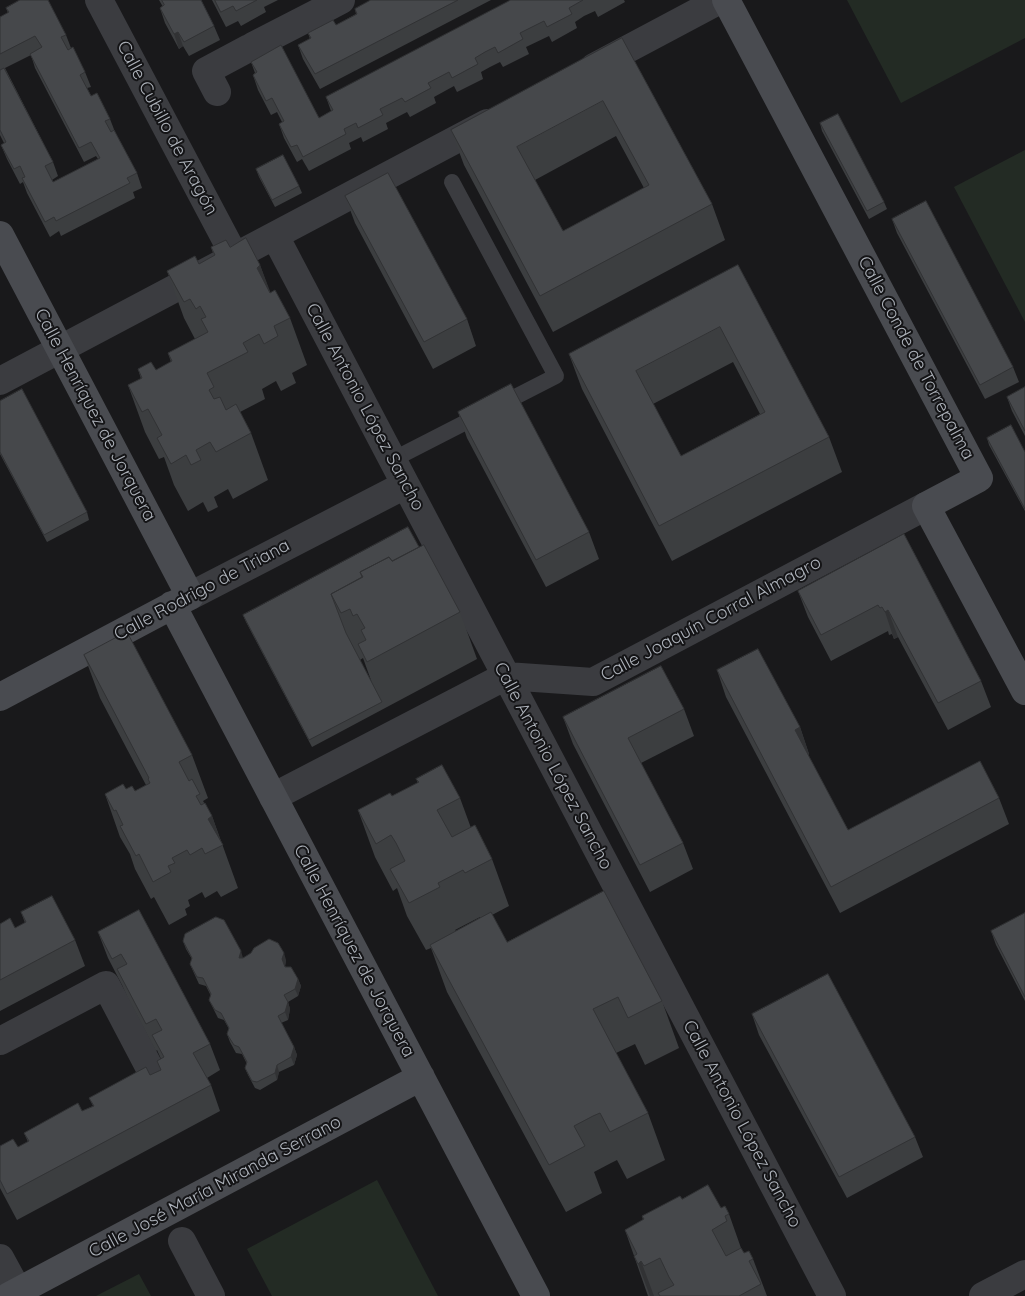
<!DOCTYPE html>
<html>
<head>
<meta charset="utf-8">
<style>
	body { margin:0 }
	canvas { display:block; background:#19191b }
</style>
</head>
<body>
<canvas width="1025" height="1296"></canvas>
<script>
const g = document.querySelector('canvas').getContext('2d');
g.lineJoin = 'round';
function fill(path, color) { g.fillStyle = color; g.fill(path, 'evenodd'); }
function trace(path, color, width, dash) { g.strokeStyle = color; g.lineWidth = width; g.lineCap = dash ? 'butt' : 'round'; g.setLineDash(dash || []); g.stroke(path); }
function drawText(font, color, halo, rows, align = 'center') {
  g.font = font + ' Quicksand,sans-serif'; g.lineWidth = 4; g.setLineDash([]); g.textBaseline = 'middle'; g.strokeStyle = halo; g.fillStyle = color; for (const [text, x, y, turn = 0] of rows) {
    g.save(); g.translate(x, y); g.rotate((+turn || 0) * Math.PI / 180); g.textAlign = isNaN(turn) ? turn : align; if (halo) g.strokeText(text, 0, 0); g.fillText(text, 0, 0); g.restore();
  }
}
const green = new Path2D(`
	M847,0H1025V38L901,103Z
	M1025,150V322L954,187Z
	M377,1180L438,1296H272L247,1249Z
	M139,1274L151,1296H96Z`);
const lane = new Path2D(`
	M392,460L556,376L452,182`);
const street = new Path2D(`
	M99,0L235,257
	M322,10L341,0
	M253,46L319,12
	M594,67L720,0
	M217,92L206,71L249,48
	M275,236L832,1296
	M0,381L487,123
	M190,596L405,485
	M273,797L506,676L593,682L926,506
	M0,1041L106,985L157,1082L132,1095
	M182,1241L211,1296
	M0,1258L18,1291
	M983,1296L1025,1274`);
const secondary = new Path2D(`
	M726,0L979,478L926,506L1025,691
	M0,235L190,596L0,697
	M172,605L536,1296
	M9,1296L421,1077`);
const wall = new Path2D(`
	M159,0H201L214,26L220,40L189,56L183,46L179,49L165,23L160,8L163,7Z
	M212,0H278L264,7L266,12L241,26L238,21L226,27Z
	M371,0H491L320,89L303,59L298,45L310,39L308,33L336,25L356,14L355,9Z
	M511,0H624L625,2L598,17L595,11L584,16L575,22L577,28L552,42L549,36L526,47L529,54L503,67L500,62L490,67L481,72L483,79L457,92L454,86L434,97L436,103L410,117L407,112L386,123L388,129L363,142L361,137L349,143L351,149L309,171L302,159L297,162L284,138L279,124L282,122L277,112L271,115L258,90L253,75L255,73L251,62L319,118L331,111L326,97Z
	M6,8L66,35L71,48L85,72L91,87L87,88L91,96L110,119L115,132L137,173L142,188L133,192L135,198L61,236L59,231L50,237L27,193L23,182L20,184L7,159L1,145L4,143L0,135V17L8,13ZM31,55L35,68L84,162L96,156L98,159L53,182L52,180L58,176L53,162L5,68Z
	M622,38L712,204L725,240L553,332L464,165L451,130ZM616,136L644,188L563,231L535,180Z
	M820,123L884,202L887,209L869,219L822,131Z
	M256,169L299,186L302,193L275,207L259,177Z
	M345,196L467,319L476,346L433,369L355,223Z
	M892,219L1013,367L1019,382L985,399L897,233Z
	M211,247H230L260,265L270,293L290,318L307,365L292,373L296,383L281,391L276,381L262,389L265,399L240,412L251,433L268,480L233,499L228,489L214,497L218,507L208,512L203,502L188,511L174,485L164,457L159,459L145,432L128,385L141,379L138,369L156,370L171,362L168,353L195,339L184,318L167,271L199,264L214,256Z
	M738,265L829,437L842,472L672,561L582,389L569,354ZM733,362L760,414L681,456L653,404Z
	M1025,387V436L1012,411L1007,397Z
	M0,401L87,512L89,520L47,542L0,454Z
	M458,412L589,532L599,559L546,587L467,438Z
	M987,438L1025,452V511L989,445Z
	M904,534L981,681L991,707L948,730L898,637L894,639L892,634L889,635L888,631L831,661L808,617L798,591Z
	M419,547L460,612L477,659L312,747L246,622L243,615ZM363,658L372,683L360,660Z
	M84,655L192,755L208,798L203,801L212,816L238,888L221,897L217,891L205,898L202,892L188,900L190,906L185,909L187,915L169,925L154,897L151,899L135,869L130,854L120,837L105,794L126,789L135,791L146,785L100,698Z
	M717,670L800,727L809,754L808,755L848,830L999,798L1009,824L840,913L726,697Z
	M684,709L694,736L641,763L683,843L693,869L650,892L573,744L563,717Z
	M416,779L460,798L471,828L492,859L509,906L492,915L507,942L662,1001L679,1048L645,1065L635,1044L616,1053L648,1113L665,1160L627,1179L617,1160L611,1163L594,1172L602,1193L566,1212L447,992L431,948L426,950L407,916L397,888L393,891L375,857L358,810L392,796L418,783ZM480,917H481L456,931L455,930Z
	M139,910L210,1044L220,1070L207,1078L211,1085L220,1111L17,1220L0,1188V1146L18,1147L28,1142L24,1133L82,1111L93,1106L89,1098L150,1075L160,1070L157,1061L161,1059L157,1050L156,1051L127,996L122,985L108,958L98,932Z
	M21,912L75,940L85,966L0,1011V924L15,928L25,923Z
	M1025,913V1001L996,945L991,931Z
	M183,941L243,958L286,960L285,966L298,979L301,986L298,996L288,1002L290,1009L288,1020L281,1023L294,1047L297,1055L294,1065L279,1072L277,1080L260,1090L255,1088L248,1075L245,1068L247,1064L242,1054L236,1053L230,1042L227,1034L229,1029L224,1020L218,1018L209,1000L211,996L206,986L199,984L193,971L190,964L192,959L186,949Z
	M752,1014L915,1137L923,1157L847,1198L759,1035Z
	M721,1208L729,1214L741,1248L744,1253L753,1259L767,1296H648L625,1230L643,1220L642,1216Z`);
const shadedWall = new Path2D(`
	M178,32L183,46L179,49L174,34Z
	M260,265L278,312L257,268Z
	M888,610L898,637L894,639L885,612Z
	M800,727L809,754L805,757L795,730Z
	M212,816L222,845L208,819Z
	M241,951L243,958H239Z
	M284,953L286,960L285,967L282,959Z
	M298,979L301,986L298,996L295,989Z
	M288,1002L290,1009L288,1020L285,1012Z
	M294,1047L297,1055L294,1065L291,1057Z
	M277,1065L279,1072L277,1080L275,1073Z
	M641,1261L654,1296H650L638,1264Z`);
const building = new Path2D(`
	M20,0H48L66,35L61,37L68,50L73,47L85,72L80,75L91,96L97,93L110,119L105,121L111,132L114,130L137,173L127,178L130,183L56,221L54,217L45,222L22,178L25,177L20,166L14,169L1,145L6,142L0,130V70L4,68L53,162L45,166L53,182L100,158L91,142L79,148L30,54L42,47L35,36L0,54V17L9,12L6,8Z
	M162,0H201L214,26L184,42L178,32L174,34L160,8L164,5Z
	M215,0H257L236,11L233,6L221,12Z
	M371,0H458L315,74L298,45L311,38L308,33L333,20L336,25L357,14L355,9Z
	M511,0H583L569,8L572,14L547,27L544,21L520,33L523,39L498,53L495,47L485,52L475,58L478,64L452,78L449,72L428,83L431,88L405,102L402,98L380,109L383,115L358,128L356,123L344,129L346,134L303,157L297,145L291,147L279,124L284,121L272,98L266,101L253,75L257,72L251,62L281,45L319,118L333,110L326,97Z
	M622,38L712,204L540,296L451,130ZM603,101L649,185L563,231L517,147Z
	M838,114L884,202L867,211L820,123Z
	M283,155L299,186L272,200L256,169Z
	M388,173L467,319L424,342L345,196Z
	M926,201L1013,367L980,385L892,219Z
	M246,238L260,265L257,268L270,293L275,290L290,318L274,326L278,336L264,344L259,334L243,343L248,352L207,373L214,387L209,390L214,399L220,397L226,410L236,404L251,433L216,452L210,442L196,450L201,460L191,465L186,455L171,464L157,438L162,435L148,409L142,412L128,385L142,378L138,369L151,362L156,370L172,361L168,353L208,332L201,319L206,317L200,306L196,309L190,299L184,302L167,271L195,256L199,264L215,255L211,247L226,240L230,247Z
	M738,265L829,437L659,526L569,354ZM720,327L765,412L681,456L636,371Z
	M511,384L589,532L536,560L458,412Z
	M1025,387V431L1007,397Z
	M22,389L87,512L44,535L0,452V401Z
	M1011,425L1025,452V509L987,438Z
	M408,527L419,547L392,561L389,557L360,572L362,577L331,594L346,633L382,702L309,740L243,615Z
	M904,534L981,681L938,703L888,610L885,612L882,607L880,608L878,605L821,635L798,591Z
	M424,545L460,612L367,662L358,644L366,640L361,630L365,628L357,614L353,616L350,609L341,613L331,594L363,577L360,572L389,557L392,561Z
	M127,632L192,755L179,762L189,781L192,779L200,794L196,796L201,805L205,803L212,816L208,819L223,845L205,854L202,848L190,855L187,850L172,858L175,863L168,866L171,872L153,882L139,854L136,856L120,826L123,825L116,810L114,811L105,794L123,784L126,789L132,786L135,791L150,783L148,779L149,778L84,655Z
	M758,649L800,727L795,730L848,830L980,761L999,798L831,887L717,670Z
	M661,666L684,709L628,738L683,843L640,865L563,717Z
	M442,765L460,798L437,810L452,837L475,825L492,859L465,873L463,870L438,883L440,887L409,903L390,869L405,861L396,843L391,835L376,844L358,810L390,793L392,796L419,782L416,779Z
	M604,891L662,1001L628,1018L618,997L593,1009L648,1113L610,1132L600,1113L593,1116L574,1126L585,1146L549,1165L430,945L491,912L507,942Z
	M52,896L75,940L0,980V924L10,918L15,928L26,922L21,912Z
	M139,910L210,1044L193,1053L211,1085L7,1194L0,1180V1146L13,1139L18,1147L29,1141L24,1133L78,1103L82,1111L94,1106L89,1098L146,1067L150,1075L161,1070L157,1061L164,1057L152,1035L162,1030L156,1019L146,1024L117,969L127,964L121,954L112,959L98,932Z
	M1025,913V997L991,931Z
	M216,917L224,920L241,951L239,958H243L251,953L254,948L269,939L278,943L284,953L282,959L285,967H291L298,979L295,989L284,995L288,1002L285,1012L278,1016L294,1047L291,1057L277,1065L275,1073L257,1082L252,1081L245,1068L247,1062L239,1047L234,1045L227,1034L229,1028L221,1013L215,1010L209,1000L211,994L203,978L197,977L190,964L192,958L183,941L185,934Z
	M828,974L915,1137L839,1177L752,1014Z
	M708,1185L721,1208L725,1206L729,1214L725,1216L727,1221L712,1230L726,1256L741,1248L744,1253L749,1251L753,1259L749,1261L761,1284L739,1296H660L658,1293L674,1285L669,1277L660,1258L644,1266L641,1261L638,1264L634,1256L637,1254L625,1230L644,1219L642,1216L680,1196L682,1199Z`);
const streetNames = [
	["Calle Cubillo de Aragón",167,128,62],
	["Calle Conde de Torrepalma",916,358,62],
	["Calle Antonio López Sancho",365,407,62],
	["Calle Henríquez de Jorquera",95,415,62],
	["Calle Rodrigo de Triana",202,590,-28],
	["Calle Joaquín Corral Almagro",711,619,-28],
	["Calle Antonio López Sancho",553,766,62],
	["Calle Henríquez de Jorquera",354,951,62],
	["Calle Antonio López Sancho",742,1124,62],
	["Calle José María Miranda Serrano",215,1187,-28]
];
fill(green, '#232b24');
trace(lane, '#3b3c40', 16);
trace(street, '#3b3c40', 28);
trace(secondary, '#494b50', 28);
fill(wall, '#3c3e40');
fill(shadedWall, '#313234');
fill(building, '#46484b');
trace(building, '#313234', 1);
drawText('18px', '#adb2ba', '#141416', streetNames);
</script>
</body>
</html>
